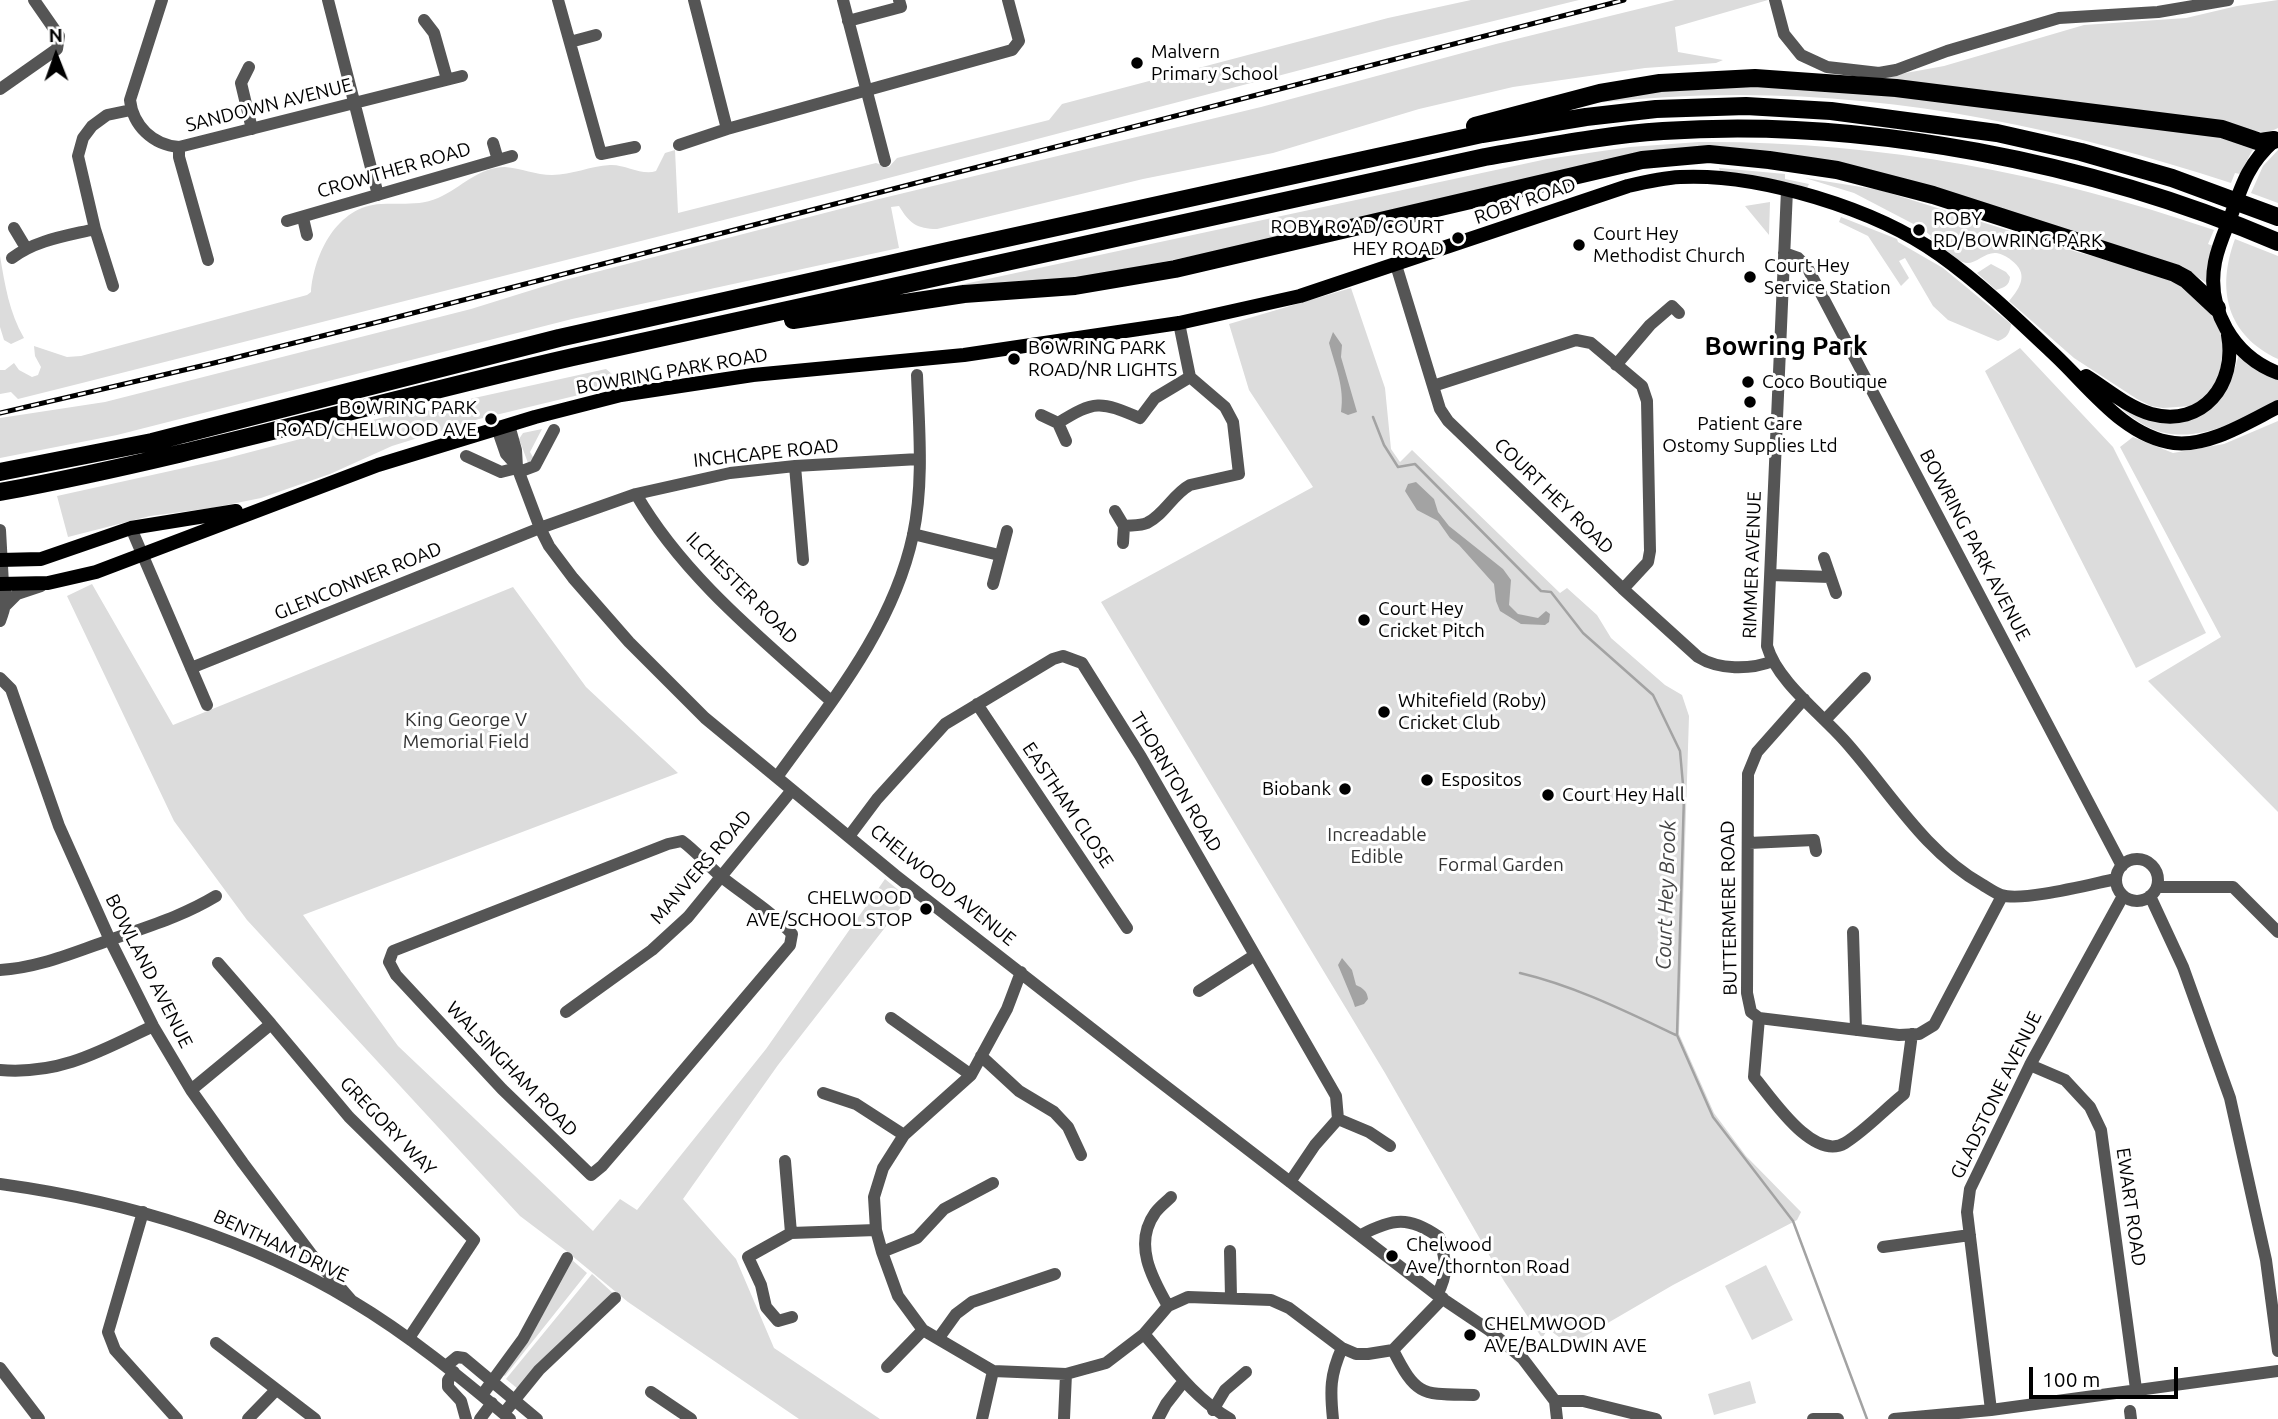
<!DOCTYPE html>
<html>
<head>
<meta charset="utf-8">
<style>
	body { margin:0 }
	#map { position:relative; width:2278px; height:1419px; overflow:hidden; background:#fff; font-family:Ubuntu,sans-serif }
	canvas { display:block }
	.north { position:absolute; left:21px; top:21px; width:70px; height:70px; -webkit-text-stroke:5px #fff; paint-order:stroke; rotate:359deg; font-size:19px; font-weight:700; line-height:28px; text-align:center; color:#000 }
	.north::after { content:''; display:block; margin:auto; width:24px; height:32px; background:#000; clip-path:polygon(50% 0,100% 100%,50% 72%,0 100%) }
	.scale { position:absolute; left:2029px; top:1367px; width:149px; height:32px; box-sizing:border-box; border:4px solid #000; border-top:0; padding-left:9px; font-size:21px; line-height:24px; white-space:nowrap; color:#000; -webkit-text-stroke:5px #fff; paint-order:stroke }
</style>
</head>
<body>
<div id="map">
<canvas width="2278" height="1419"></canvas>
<div class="north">N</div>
<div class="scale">100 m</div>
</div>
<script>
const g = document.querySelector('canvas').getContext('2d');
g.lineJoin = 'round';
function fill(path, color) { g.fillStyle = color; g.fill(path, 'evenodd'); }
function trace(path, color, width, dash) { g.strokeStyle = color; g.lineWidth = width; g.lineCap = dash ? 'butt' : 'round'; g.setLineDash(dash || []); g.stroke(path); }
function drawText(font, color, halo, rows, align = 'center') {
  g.font = font + ' Ubuntu,sans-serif'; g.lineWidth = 6; g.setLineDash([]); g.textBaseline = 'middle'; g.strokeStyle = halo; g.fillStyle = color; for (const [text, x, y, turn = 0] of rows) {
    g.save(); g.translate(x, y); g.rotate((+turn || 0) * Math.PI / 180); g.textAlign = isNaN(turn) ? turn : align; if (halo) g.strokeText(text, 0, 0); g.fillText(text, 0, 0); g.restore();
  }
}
const green = new Path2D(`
	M1471,0H1579L1392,46L877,181L82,383L18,399L11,392L0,394V370H5L14,363L19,370L32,377L38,375L41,367L35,356L34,346L67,357L81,356L307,295L311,292C314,254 337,206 381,204C401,203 419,206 438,198C461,188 478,167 505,167C521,168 536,175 552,175C572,175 590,166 610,165C625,164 642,176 656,171L665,153L675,150L678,213L876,163L889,167L897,158L1049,120L1062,104L1388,18Z
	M1675,0H1768L1675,27L1678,52L1723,60L1716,63L1645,68L1513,87L1419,109L1273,153L1143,179L937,229C917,229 909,223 899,206L891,207L899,248L572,319L117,435L0,458V418L105,402L471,309L561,281L879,199L1261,107L1496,44Z
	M2278,0V128C2259,139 2239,124 2220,121L1873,79L1944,66L2084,25L2186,18L2237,6Z
	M1733,84L1823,87L2227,134L2259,145L2252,151L2240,174L2235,173L2231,183C2016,113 1815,77 1589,104L1634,93Z
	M1699,142C1878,141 2044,172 2214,230L2208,244L2213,246L2209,285L2182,266L1889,178L1716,149L1143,266L1079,277L953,289L955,286L1547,159L1630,147Z
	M2278,150V203L2251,193L2263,166Z
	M1719,168L1785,174V179L1809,184L1807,188L1771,179L1720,171Z
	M1805,178L1880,190L2077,252L2171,276L2206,304L2217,322L2224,342L2219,381L2202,400L2190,406L2163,408L2151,406L2137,399L2074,358L2009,301C2021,287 2029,273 2011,260C2008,257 2000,253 1996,253C1985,252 1976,264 1966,263C1953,260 1939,247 1930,238L1931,236L1923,229L1854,193Z
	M1770,202L1769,235L1745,206Z
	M1841,217L1897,239L1898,242L1943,268L2011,324C2010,333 2007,338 1998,341L1948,320L1933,306L1905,258L1899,261L1909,278L1901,286L1868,236L1839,222Z
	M2235,239L2278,256V359C2227,335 2216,290 2235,239Z
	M0,256C5,285 9,312 24,338L11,344L4,340L0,327Z
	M1991,264L2006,272L2010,277C2009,286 2005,287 1996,290L1977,273Z
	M1351,288L1385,388L1391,449L1400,462L1412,450L1560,593L1567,588L1597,615L1611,638L1665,685L1682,695L1689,716L1679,1034L1714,1113L1746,1156L1801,1212L1797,1220L1673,1285L1570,1345L1548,1329L1542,1338L1504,1281L1385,1073L1101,602L1313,487L1249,390L1229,324Z
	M2020,348L2113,447L2206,633L2136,668L1985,371Z
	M2239,354L2278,378V400C2242,421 2191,447 2150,428C2135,421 2123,410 2111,400L2141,414L2213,406C2229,390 2233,375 2239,354Z
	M606,369L612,374V387L479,419L392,446L330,474L261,498L212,508L150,516L68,537L57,496L220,460L411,410L442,411L456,402Z
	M2278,421V812L2148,681L2221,637L2120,447L2133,437L2173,453L2224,444Z
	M542,429L530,452L534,459L528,463L519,439L523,433Z
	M92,584L173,725L513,587L586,687L678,773L303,915L398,1046L593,1231L620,1199L637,1210L766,1049L885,879L908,898L778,1065L683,1199L736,1259L774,1348L880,1419H799L628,1302L565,1250L520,1216L247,920L174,821L67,596Z
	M571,1259L587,1273L505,1376L502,1374Z
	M1766,1265L1793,1320L1752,1340L1725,1286Z
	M592,1274L615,1295L518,1389L506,1379Z
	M1750,1381L1756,1403L1714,1415L1708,1394Z`);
const water = new Path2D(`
	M1333,332L1342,345L1341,357L1357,412L1348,415L1341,412C1345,387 1335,366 1329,343Z
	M1416,482L1434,499L1438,512L1449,526L1503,569L1511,580L1509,605L1518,614L1538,618L1546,611L1550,614L1549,622L1545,625L1521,624L1500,611L1496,601L1494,584L1459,545L1450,538L1438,521L1417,510L1405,491L1408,484Z
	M1342,958L1352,970L1356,985C1363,988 1367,991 1368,999L1364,1004L1355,1007L1353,1001L1338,965Z`);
const stream = new Path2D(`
	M1373,417L1384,445L1398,467L1415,464L1541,591L1551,592L1583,633L1653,695L1680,751L1684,796L1677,1035L1713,1117L1793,1221L1867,1419
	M1520,973C1575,986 1625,1011 1676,1035`);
const minor = new Path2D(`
	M162,0L130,100C133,126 153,145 179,147L462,76
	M328,0L378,195
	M558,0L601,154L635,147
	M694,0L727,129
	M843,0L885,161
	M1775,0L1784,34L1801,55L1827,67L1879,73L1896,70L1947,51L2059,18L2158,12L2228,0
	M424,20L434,33L447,79
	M848,21L901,7L899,0
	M570,42L596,35
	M249,67L241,83L252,129
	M0,89L57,49L59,36L34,0
	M493,143L498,160
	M679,145L727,129L1012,50L1019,41L1008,0
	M179,147V157L208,260
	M1787,190L1767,646C1777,681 1820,713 1844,740C1889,790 1923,851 1983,885C1988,888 1995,893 2001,895C2023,902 2091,884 2116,879
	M303,218L307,235
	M287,221L512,156
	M14,228L26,248
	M1784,253L1798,258L1807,267L2122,866
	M12,258C36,240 66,236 95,229
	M1396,265L1440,409L1448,421L1623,589L1698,657C1719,670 1750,670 1773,661
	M113,286L95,229L78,156L83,138L92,126L107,115L131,110
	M1616,365L1650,325L1672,306L1679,313
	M1433,386L1576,340L1591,343L1642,386L1647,401L1650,551L1648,562L1623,589
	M1041,415L1058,423
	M1058,423C1095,400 1100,401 1140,418L1155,398L1190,377
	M1058,423L1066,441
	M509,425L516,450L517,467L540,528L549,546L573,578L629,642L705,718L895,875L1146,1071L1437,1295L1489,1330L1523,1359L1555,1401L1557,1419
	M497,428L506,454L517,466
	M466,456L501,472L517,468
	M795,466L803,560
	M519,472L535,466L554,430
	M636,494C683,576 762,639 831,701
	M1115,511L1124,526
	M1124,526C1131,525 1140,526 1147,523C1164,515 1173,494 1190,485L1239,474L1233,422L1225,407L1190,377L1179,323
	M131,528L207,705
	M0,530L3,584C8,597 5,608 0,621
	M913,534L999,555
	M1123,543L1124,526
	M1824,558L1836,593
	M1771,575L1830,577
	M993,584L1007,531
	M5,606L17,594L41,586
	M191,668L540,528L636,494L730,473L795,466L919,459
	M0,678L11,689L59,826L110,940L153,1026L191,1090L243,1163L312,1255L351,1300
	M1804,699L1757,752L1748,774L1747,993L1751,1012L1759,1018L1899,1035L1919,1034L1934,1025L2002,896
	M977,704L1127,928
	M1825,720L1865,678
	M777,777C831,702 893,628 913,535C924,483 919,428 917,375
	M850,835L877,799L945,724L1053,659L1063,656L1082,663L1141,757L1336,1096L1338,1119L1315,1145L1290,1182
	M682,841C697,852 709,867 723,878C747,897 772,912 792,934L790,945L633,1130L602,1166L591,1175L502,1089L396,975L389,962L393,951L668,844Z
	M1749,843L1814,840L1816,851
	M2116 880a21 21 0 1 1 42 0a21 21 0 1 1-42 0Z
	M2157,887H2233L2278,932
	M2150,896L2183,967L2230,1098L2266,1260L2278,1351
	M1853,932L1856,1030
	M218,963L271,1024
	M0,970C39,968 74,952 110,940C149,926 181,917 216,896
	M1021,972L1007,1009L971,1075L904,1135L883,1168L874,1197L876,1230L882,1252L898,1296L923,1330L993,1371L1066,1374L1106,1363L1144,1334L1168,1306L1188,1297L1271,1300L1289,1308L1342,1348L1356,1354H1368L1393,1350L1443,1298
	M1199,991L1255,955
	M566,1012L652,950L688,917L792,790
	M891,1018L971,1075
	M1759,1018L1754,1077C1771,1097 1813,1162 1845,1143C1866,1130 1885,1109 1904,1094L1912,1034
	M981,1056L1019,1091L1054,1112L1068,1127L1081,1155
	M2030,1065L2065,1080L2090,1107L2101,1130L2136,1389
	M0,1070C60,1075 101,1051 153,1026
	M191,1090L271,1024L349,1117L474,1240L409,1338
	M823,1093L856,1104L904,1135
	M1338,1119L1369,1132L1390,1146
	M785,1161L791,1233
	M0,1184C124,1201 244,1236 352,1301C409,1335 460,1377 510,1419
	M143,1212L108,1332L115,1350L177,1419
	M1361,1235C1393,1218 1409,1216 1439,1237C1446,1261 1449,1273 1437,1295
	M1883,1247L1970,1235
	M1230,1251L1231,1297
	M882,1252L917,1238L944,1209L993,1183
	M1168,1306C1152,1278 1133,1244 1155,1213C1159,1207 1166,1202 1171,1197
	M792,1317L778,1321L766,1307L761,1285L748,1257L791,1233L876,1230
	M1144,1334C1170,1364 1195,1399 1230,1419
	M938,1339L956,1314L972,1302L1055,1274
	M216,1343L315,1419
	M1393,1350C1417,1398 1423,1394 1474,1395
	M446,1366L457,1357L464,1358L537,1419
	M887,1367L923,1330
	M0,1368L39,1419
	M454,1372L448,1380V1387L461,1401L466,1419
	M651,1392L691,1419
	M482,1395L523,1339L567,1258
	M1555,1401H1583L1656,1419
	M1213,1410L1225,1390L1246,1372
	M1991,1410L1967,1212L1970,1189L2030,1065L2123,896
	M2130,1411L2131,1419
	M504,1413L539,1370L615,1298
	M248,1419L276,1390
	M480,1419L492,1403
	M982,1419L993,1371
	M1064,1419L1066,1374
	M1158,1419L1166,1404L1184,1381
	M1333,1419C1330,1390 1330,1375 1342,1348
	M1813,1419H1838
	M1894,1419L1991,1410L2278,1371`);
const major = new Path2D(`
	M2276,139C2249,162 2242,184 2231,216C2225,231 2218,246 2215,262C2206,309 2233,356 2278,373
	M2086,376C2107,389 2127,407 2151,414C2203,428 2237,384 2228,335
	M0,560L41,559L131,528L236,511
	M0,584L48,583L96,572L378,465L535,417L621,395L753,375L964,355L1179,323L1300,296L1628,186C1645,182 1662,178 1680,177C1759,173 1876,209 1940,255C1982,285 2019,321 2056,356C2090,388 2125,437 2174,443C2209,447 2248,422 2278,407`);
const highway = new Path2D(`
	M1475,126L1600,93L1660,83L1755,78L1896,88L2222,129L2260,142L2274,140
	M793,320L964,294L1075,286L1175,269L1642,160L1709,154L1769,160L1837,170L1933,195L2175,273L2186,279L2217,308
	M0,472L152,442L559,338L952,250L1482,134L1586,117L1656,109L1746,106L1831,111L1997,133L2081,152L2172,178L2278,217
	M0,492C193,456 381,401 573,357L1485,157C1544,147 1603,135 1663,131C1863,117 2094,163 2278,242`);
const rail = new Path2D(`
	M0,413L214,363L382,321L1624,0`);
const markers = [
	[1137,63,7,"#000"],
	[1919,230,7,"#000"],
	[1458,238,7,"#000"],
	[1579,245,7,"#000"],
	[1750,277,7,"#000"],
	[1014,359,7,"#000"],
	[1748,382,7,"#000"],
	[1750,402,7,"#000"],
	[491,419,7,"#000"],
	[1364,620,7,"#000"],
	[1384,712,7,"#000"],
	[1427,780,7,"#000"],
	[1345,789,7,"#000"],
	[1548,795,7,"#000"],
	[926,909,7,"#000"],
	[1392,1256,7,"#000"],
	[1470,1335,7,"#000"]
];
const poiNames = [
	["Malvern",1151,52],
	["Primary School",1151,74],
	["ROBY",1933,219],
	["RD/BOWRING PARK",1933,241],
	["ROBY ROAD/COURT",1444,227,"right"],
	["HEY ROAD",1444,249,"right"],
	["Court Hey",1593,234],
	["Methodist Church",1593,256],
	["Court Hey",1764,266],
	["Service Station",1764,288],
	["BOWRING PARK",1028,348],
	["ROAD/NR LIGHTS",1028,370],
	["Coco Boutique",1762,382],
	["BOWRING PARK",477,408,"right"],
	["ROAD/CHELWOOD AVE",477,430,"right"],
	["Patient Care",1750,424,"center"],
	["Ostomy Supplies Ltd",1750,446,"center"],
	["Court Hey",1378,609],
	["Cricket Pitch",1378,631],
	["Whitefield (Roby)",1398,701],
	["Cricket Club",1398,723],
	["Espositos",1441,780],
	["Biobank",1331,789,"right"],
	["Court Hey Hall",1562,795],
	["CHELWOOD",912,898,"right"],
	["AVE/SCHOOL STOP",912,920,"right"],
	["Chelwood",1406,1245],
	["Ave/thornton Road",1406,1267],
	["CHELMWOOD",1484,1324],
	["AVE/BALDWIN AVE",1484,1346]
];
const streetNames = [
	["SANDOWN AVENUE",269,105,-14],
	["CROWTHER ROAD",394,170,-16],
	["ROBY ROAD",1525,201,-19],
	["BOWRING PARK ROAD",672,371,-10],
	["INCHCAPE ROAD",766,453,-6],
	["COURT HEY ROAD",1554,496,44],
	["BOWRING PARK AVENUE",1975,545,62],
	["RIMMER AVENUE",1752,565,-88],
	["GLENCONNER ROAD",358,581,-22],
	["ILCHESTER ROAD",742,588,45],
	["THORNTON ROAD",1176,782,59],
	["EASTHAM CLOSE",1068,805,56],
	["MANVERS ROAD",701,867,-49],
	["CHELWOOD AVENUE",943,885,39],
	["BUTTERMERE ROAD",1729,908,-91],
	["BOWLAND AVENUE",149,971,63],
	["WALSINGHAM ROAD",512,1069,46],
	["GLADSTONE AVENUE",1996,1095,-64],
	["GREGORY WAY",388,1126,46],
	["EWART ROAD",2131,1207,82],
	["BENTHAM DRIVE",281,1246,25]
];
const parkNames = [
	["King George V",466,720],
	["Memorial Field",466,742],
	["Increadable",1377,835],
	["Edible",1377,857],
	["Formal Garden",1501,865]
];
const waterNames = [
	["Court Hey Brook",1666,895,-88]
];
const districtNames = [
	["Bowring Park",1786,346]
];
fill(green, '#dcdcdc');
fill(water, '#a3a3a3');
trace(stream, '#a3a3a3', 2.5);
trace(minor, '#555', 12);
trace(major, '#000', 14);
trace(highway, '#000', 18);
trace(rail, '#000', 5);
trace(rail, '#fff', 2.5, [8]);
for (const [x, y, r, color] of markers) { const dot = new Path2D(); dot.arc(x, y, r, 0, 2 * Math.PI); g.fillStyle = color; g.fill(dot); trace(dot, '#fff', 2.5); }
drawText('19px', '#000', '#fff', poiNames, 'left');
drawText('19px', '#000', '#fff', streetNames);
drawText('19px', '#333', '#fff', parkNames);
drawText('italic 21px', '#444', '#fff', waterNames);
drawText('bold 26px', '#000', '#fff', districtNames);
</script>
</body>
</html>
